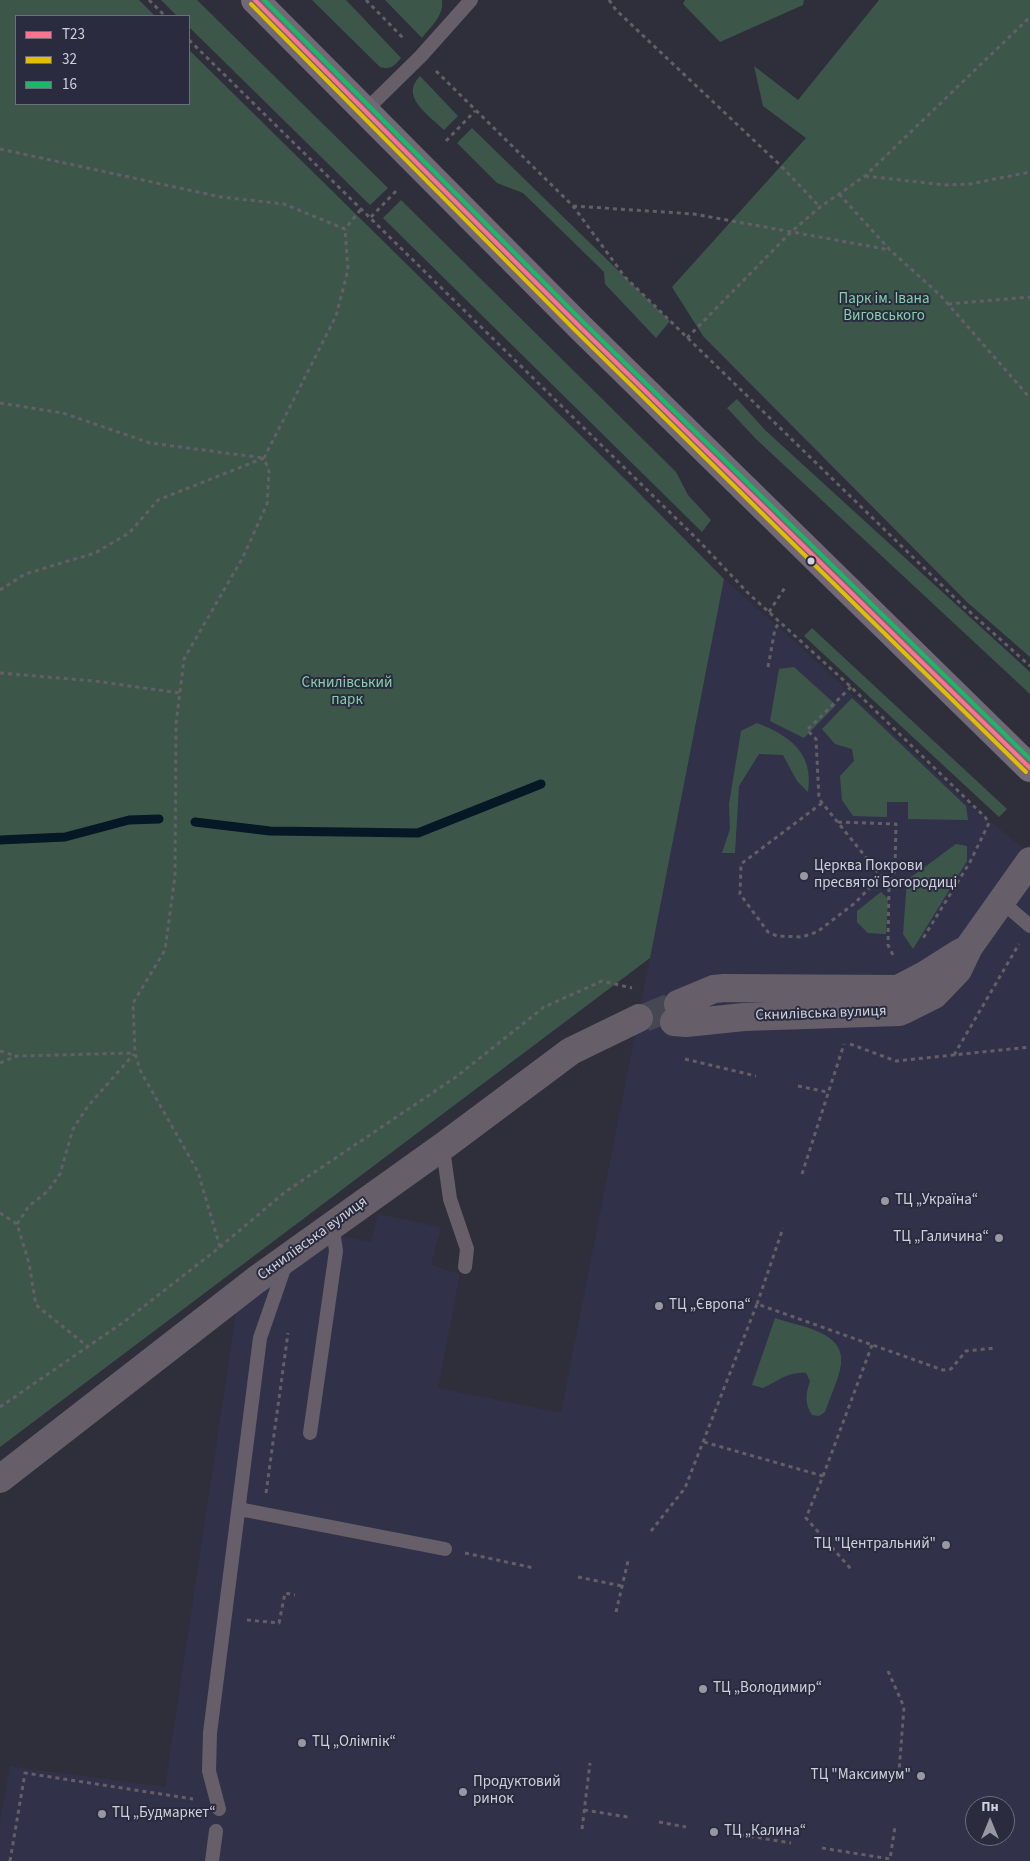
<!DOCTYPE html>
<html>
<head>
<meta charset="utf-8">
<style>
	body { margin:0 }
	#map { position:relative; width:1030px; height:1861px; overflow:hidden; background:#2e2f3a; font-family:"Source Sans 3",sans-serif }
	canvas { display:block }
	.legend { position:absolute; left:15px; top:15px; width:175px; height:90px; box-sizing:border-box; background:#2a2b3e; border:1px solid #6c6d7e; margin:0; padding:6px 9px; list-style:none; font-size:15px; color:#cfd1dd }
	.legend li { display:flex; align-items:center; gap:10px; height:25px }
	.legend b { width:25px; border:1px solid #6c6d7e }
	.north { position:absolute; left:965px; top:1796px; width:50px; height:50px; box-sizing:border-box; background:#2a2b3e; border:1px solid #6c6d7e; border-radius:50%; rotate:0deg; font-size:14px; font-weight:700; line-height:20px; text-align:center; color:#cfd1dd }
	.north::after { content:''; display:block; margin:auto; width:18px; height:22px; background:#9798a4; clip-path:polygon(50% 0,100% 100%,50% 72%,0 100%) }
</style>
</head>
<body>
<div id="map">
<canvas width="1030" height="1861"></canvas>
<ul class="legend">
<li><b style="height:6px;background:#fc738d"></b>Т23</li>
<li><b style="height:6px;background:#e3bd00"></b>32</li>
<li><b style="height:6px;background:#1ab867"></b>16</li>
</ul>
<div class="north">Пн</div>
</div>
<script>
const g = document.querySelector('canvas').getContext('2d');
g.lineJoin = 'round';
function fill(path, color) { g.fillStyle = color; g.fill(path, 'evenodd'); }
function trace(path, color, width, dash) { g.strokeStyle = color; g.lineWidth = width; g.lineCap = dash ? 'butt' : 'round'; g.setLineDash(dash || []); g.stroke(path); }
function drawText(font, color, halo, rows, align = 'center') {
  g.font = font + ' "Source Sans 3",sans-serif'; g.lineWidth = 4; g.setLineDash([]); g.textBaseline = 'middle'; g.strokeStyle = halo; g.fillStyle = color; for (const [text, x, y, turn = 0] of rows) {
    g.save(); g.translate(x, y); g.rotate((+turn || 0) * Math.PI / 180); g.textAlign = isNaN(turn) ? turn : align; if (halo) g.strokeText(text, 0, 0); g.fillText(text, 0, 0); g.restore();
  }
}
const built = new Path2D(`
	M724,579L802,648L963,799L1030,854V1861H0V1822L10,1766L165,1787L237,1307L334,1235L371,1242L378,1214L441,1227L431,1265L460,1274L438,1388L561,1413ZM975,1806H1005V1836H975Z`);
const green = new Path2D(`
	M0,0H139L155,16H16V104H189V50L631,485L724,579L650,958L0,1447Z
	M161,0H197L388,188L370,205L189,27V16H177Z
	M312,0H346L401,58C394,66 391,70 380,67Z
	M385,0H442C444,16 431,26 422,38Z
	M685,0H804L803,5L720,42L683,4Z
	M879,0H1030V657L967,602L703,336L672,287L806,138L763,106L754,66L798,100Z
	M420,76L458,116L444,130C429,115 399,97 420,76Z
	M472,128L670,321L656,338L605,284L604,272L523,193L497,183L457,143Z
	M401,200L676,472L688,495L711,520L702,532L383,218Z
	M737,399L765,430L1030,672V694L756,439L727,408Z
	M812,628L1007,809L999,817L804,636Z
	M794,667L836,705L804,738L770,721L779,669Z
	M852,698L966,806L968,820L908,819V802H887V817L853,816L842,800L840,776L854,761L852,749L835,744L822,729Z
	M757,723C790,736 814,753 808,792L797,781L783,755L759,754L739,786L735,853H722L730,829L729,804L741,731Z
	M956,844L967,846V861L913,949L903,934L907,880Z
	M881,892L888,899L886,934L868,933L857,922V911Z
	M775,1318C797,1326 846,1331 841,1364C839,1379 830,1397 825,1412L819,1416L812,1415C804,1403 806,1393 810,1381L806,1373C788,1371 778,1381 763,1388L752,1385Z`);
const stream = new Path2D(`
	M195,822L270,831L418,833L541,784
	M0,840L65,837L129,820L159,819`);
const streetTunnel = new Path2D(`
	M644,1018L678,1004`);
const path = new Path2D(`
	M149,0L165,16
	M366,0L405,40
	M609,0L616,10L780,165L820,207
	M189,40L698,540L748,593L851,687L985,817L989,823L970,862L922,940
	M436,71L573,206L625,277L961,604L1030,666
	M446,141L475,111
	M0,149L221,197L284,204L345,229L362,208
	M865,176L945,185L970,184L1030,172
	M839,194L890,250L941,296L1030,398
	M573,206L694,214L890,250
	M371,217L397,190
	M948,304L1030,297
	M687,338L791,232L820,207L865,176L1030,17
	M0,403L63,413L150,443L264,458
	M0,590L25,574L95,553L129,533L158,500L264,458
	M769,612L786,586
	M768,667L775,629L780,621
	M0,673L94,681L180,693
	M851,687L807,730L816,739L819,799L889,886L888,945L894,957
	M822,803L741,864L740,894L768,932L777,936L802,937L817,932L855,903L881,876
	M838,822L896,824L895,869L890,886
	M850,1044L896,1061L1030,1047
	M0,1051L16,1056
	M954,1055L1019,944
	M685,1059L756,1076
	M0,1063L17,1056L134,1053
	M798,1086L827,1092
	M802,1174L844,1044
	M0,1213L17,1224L29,1263L36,1305L87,1346
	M17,1224L29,1206L48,1191L60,1174L73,1129L88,1106L134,1054
	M220,1247L198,1172L140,1070L135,1053L133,1003L165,950L175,876L176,724L184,659L243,557L267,504L269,472L264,458L336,316L348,270L345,229
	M757,1304L783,1228
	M0,1407L125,1321L220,1247L285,1192L456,1077L544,1007L602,981L632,988
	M704,1442L823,1476L806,1518L851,1569
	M823,1476L872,1345
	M266,1493L288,1333
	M651,1531L685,1488L757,1304L943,1370L951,1369L966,1351L995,1348
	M465,1553L534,1568
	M578,1577L622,1586
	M616,1612L628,1561
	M247,1620L279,1623L285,1593L295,1595
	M888,1671L904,1707L899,1772
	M584,1810L628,1817
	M659,1822L686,1827
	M582,1829L590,1763
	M742,1835L791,1843
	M822,1848L890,1859L895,1827
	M10,1861L25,1773L193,1799`);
const lane = new Path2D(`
	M366,110L421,56L471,0
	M1002,902L1030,926
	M445,1146L443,1149L450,1199L467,1249L465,1267
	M310,1433L336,1251L332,1224
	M239,1509L445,1549
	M219,1809L209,1771L210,1733L260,1338L286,1263
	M212,1861L216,1831`);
const street = new Path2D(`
	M678,1004L714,989L724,988L898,989L923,976L961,952
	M674,1022L686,1023L744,1017L899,1012L904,1010L934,995L958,970L969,947L1030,861
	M0,1479L256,1280L445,1145L571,1051L639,1018`);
const secondary = new Path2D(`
	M255,0L581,328L1030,768`);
const bus1 = new Path2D(`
	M255,0L581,328L1030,768`);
const bus2 = new Path2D(`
	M251,4L577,332L1026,772`);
const bus3 = new Path2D(`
	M264,0L585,324L1030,759`);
const markers = [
	[811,561,4.5,"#cfd1dd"],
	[804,876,5,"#9798a4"],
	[885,1201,5,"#9798a4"],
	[999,1238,5,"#9798a4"],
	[659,1306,5,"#9798a4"],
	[946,1545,5,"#9798a4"],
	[703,1689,5,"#9798a4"],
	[302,1743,5,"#9798a4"],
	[921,1776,5,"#9798a4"],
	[463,1792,5,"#9798a4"],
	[102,1814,5,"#9798a4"],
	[714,1832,5,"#9798a4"]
];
const parkNames = [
	["Парк ім. Івана",884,300],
	["Виговського",884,317],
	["Скнилівський",347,684],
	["парк",347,701]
];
const poiNames = [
	["Церква Покрови",814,867],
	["пресвятої Богородиці",814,884],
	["ТЦ „Україна“",895,1201],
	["ТЦ „Галичина“",989,1238,"right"],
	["ТЦ „Європа“",669,1306],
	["ТЦ \"Центральний\"",936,1545,"right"],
	["ТЦ „Володимир“",713,1689],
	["ТЦ „Олімпік“",312,1743],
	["ТЦ \"Максимум\"",911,1776,"right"],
	["Продуктовий",473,1783],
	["ринок",473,1800],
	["ТЦ „Будмаркет“",112,1814],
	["ТЦ „Калина“",724,1832]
];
const streetNames = [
	["Скнилівська вулиця",821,1014,-2],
	["Скнилівська вулиця",313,1239,-36]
];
fill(built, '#313249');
fill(green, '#3c574a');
trace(stream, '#051825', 9);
trace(streetTunnel, '#464752', 28, [28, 14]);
trace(path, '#635f67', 3, [4, 4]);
trace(lane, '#665f69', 14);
trace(street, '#665f69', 28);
trace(secondary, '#726976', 28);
trace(bus1, '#fc738d', 4);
trace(bus2, '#e3bd00', 4);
trace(bus3, '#1ab867', 4);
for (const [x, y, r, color] of markers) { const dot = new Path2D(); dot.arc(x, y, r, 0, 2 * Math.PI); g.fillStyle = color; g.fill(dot); trace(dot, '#2a2b3e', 2); }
drawText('15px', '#85d1aa', '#2a2b3e', parkNames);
drawText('15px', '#cfd1dd', '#2a2b3e', poiNames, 'left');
drawText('15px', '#cfd1dd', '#2a2b3e', streetNames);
</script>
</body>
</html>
